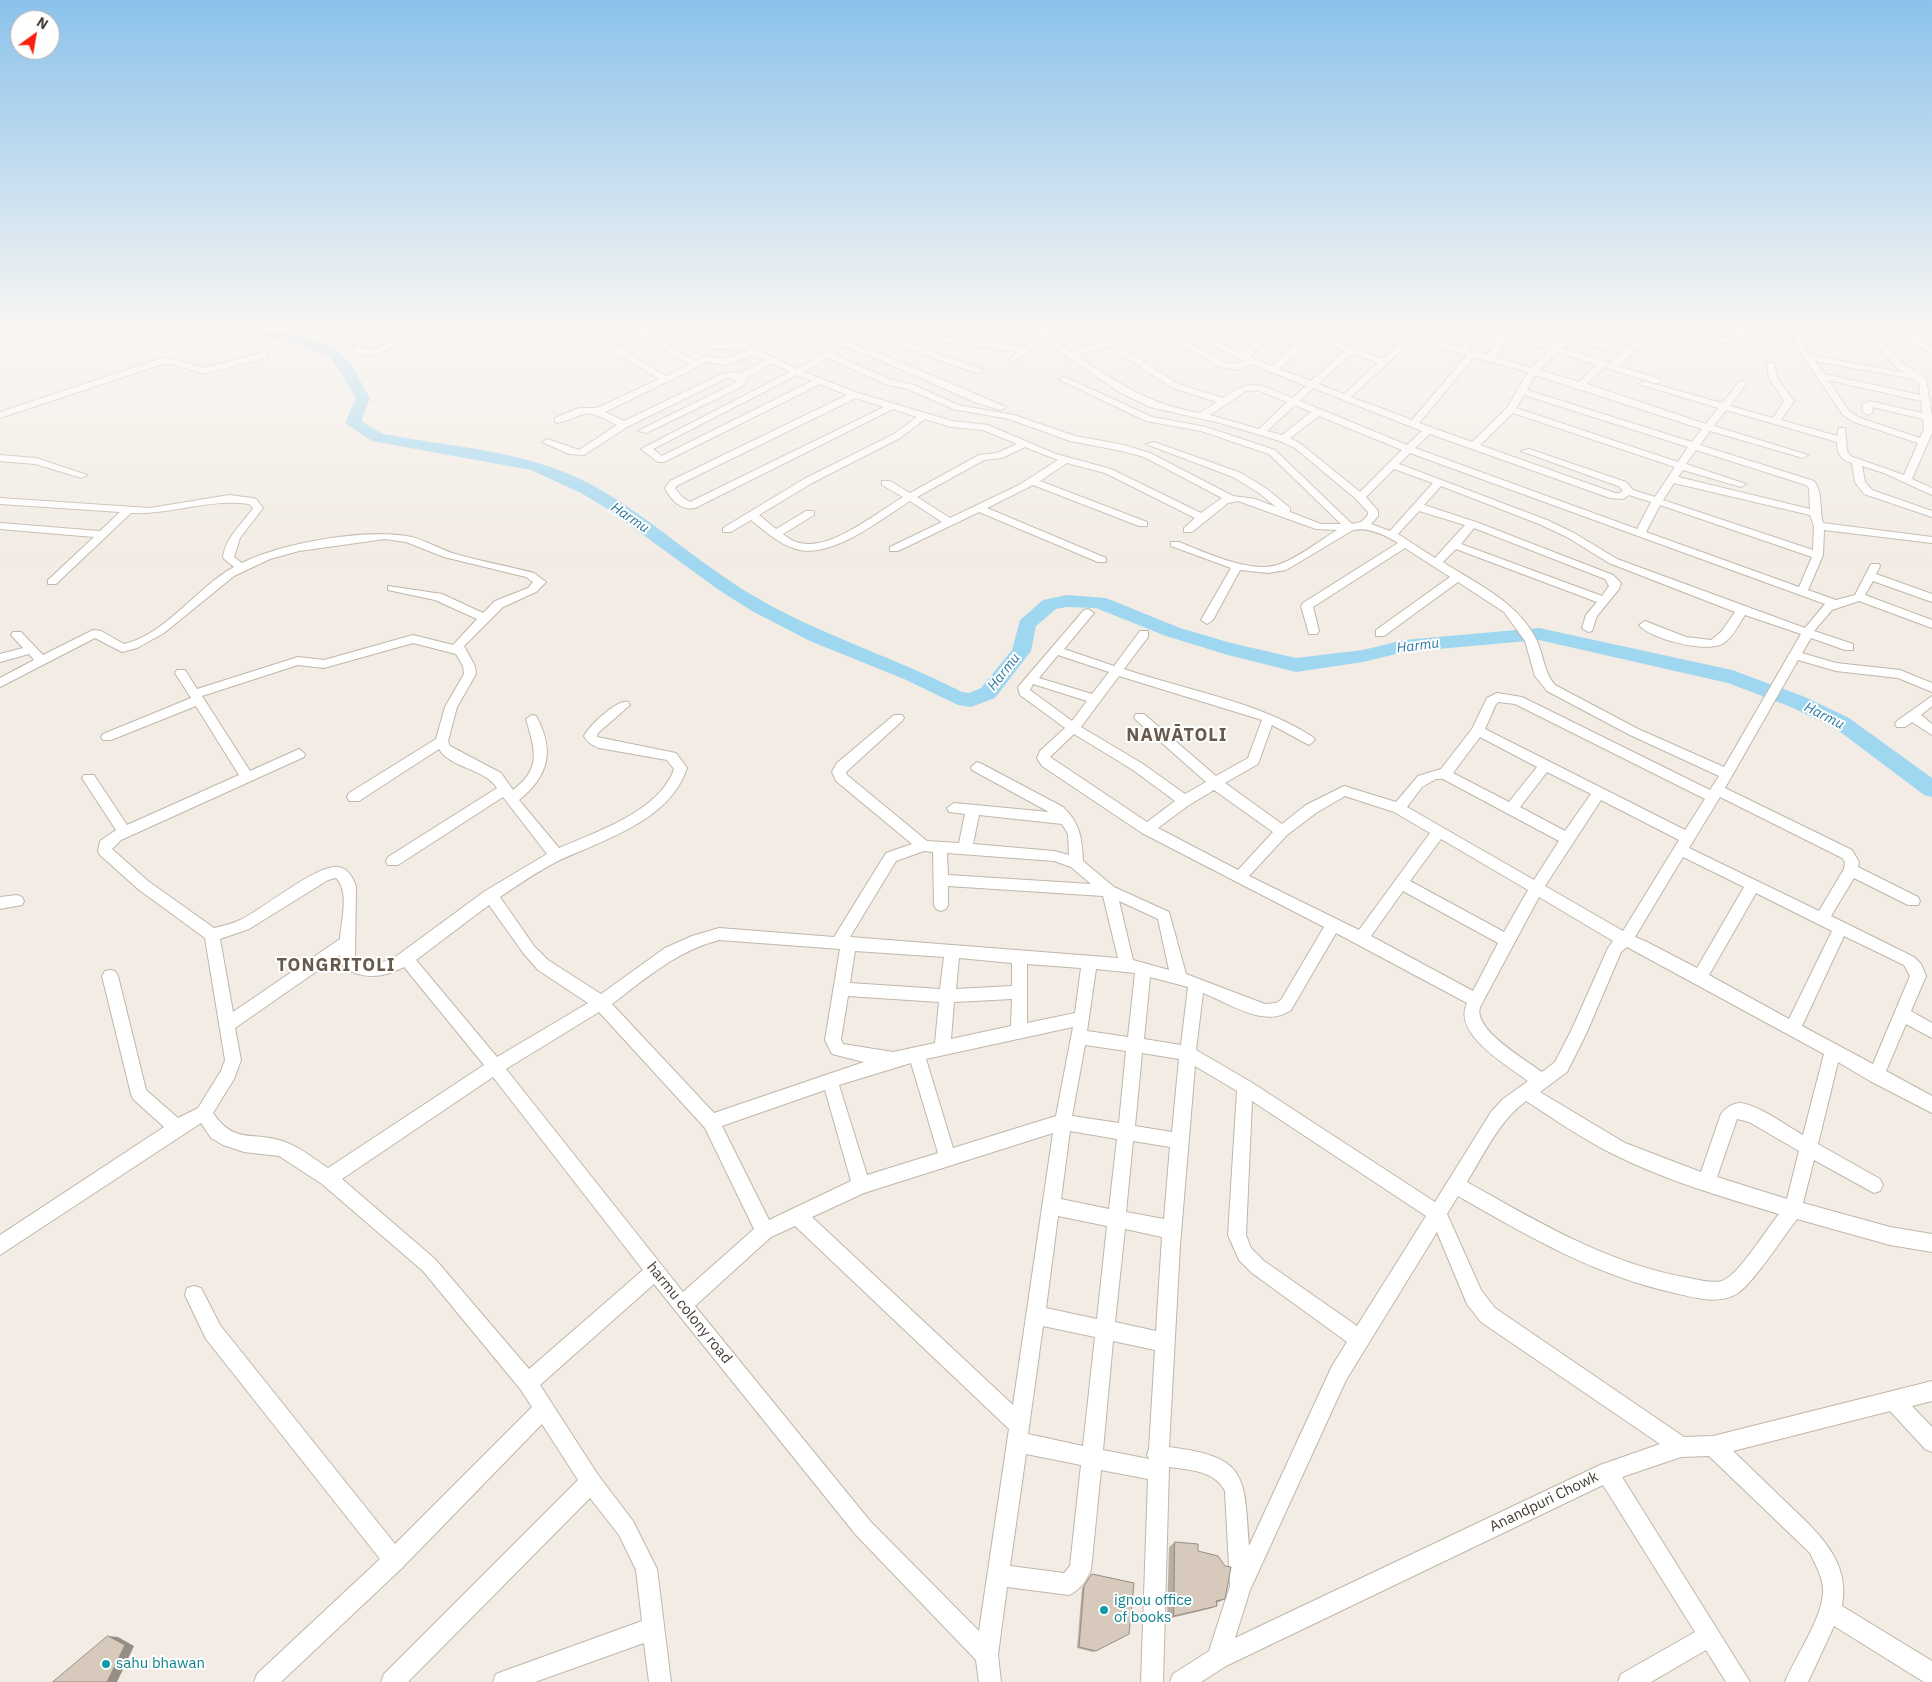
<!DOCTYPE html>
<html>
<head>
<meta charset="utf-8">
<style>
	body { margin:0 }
	#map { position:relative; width:1932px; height:1682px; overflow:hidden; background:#f2ece4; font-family:"IBM Plex Sans",sans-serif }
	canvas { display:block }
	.north { position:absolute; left:10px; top:10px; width:50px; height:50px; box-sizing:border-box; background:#fff; border:1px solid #b4b1ae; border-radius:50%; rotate:32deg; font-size:14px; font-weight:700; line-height:20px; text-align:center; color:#443c34 }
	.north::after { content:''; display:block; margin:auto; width:18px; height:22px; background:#fb1f12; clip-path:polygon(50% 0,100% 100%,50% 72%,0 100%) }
</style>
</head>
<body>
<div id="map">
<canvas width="1932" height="1682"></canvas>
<div class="north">N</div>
</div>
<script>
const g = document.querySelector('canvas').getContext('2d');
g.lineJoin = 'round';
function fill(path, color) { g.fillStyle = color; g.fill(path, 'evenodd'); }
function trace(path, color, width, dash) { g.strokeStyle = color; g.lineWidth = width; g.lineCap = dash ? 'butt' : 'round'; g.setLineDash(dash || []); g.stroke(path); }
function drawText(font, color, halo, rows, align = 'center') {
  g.font = font + ' "IBM Plex Sans",sans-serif'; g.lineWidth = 4; g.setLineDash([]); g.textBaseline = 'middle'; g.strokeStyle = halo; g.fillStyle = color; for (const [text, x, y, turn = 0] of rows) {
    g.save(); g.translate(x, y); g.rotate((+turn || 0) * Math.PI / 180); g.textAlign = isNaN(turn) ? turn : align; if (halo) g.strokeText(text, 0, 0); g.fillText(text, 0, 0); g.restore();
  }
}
const river = new Path2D(`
	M249,330C267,328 329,340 341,353C353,365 361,383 370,398L361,421L383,434C453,447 531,451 594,486C655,520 705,570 766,603C829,638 898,659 962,692L969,693L981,688L1012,650L1020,620L1043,600L1067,595L1106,598L1180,628L1231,643L1296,658L1363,650L1404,640L1539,628L1732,670L1805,697L1849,718L1932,778V797L1924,795L1835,728L1791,707L1728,683L1539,640L1404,652L1363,662L1296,672L1228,655L1166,636L1096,608L1067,607L1056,609L1036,626L1031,651L995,698L971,707L958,705L904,679L810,641L752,611L719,590L606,508L581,493L531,470L372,441L345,423L356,398L330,357L302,346L251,333Z`);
const minor = new Path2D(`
	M29,330H39L0,348V342Z
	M322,330H332L360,343L353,345Z
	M373,330H384L375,335L371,332Z
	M420,330H431L377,354L365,356L352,350L356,347L372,350Z
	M585,330H594L605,339L666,376L690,364L630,330H640L696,361L707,356L724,359L747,351L740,348L713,349L679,330H689L717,344L744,343L797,369L832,349H838L839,351L835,355L891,380L914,385L958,405L1014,415L1075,436L1124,445L1150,453L1233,496L1255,499L1276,507L1259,493L1233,477L1146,444L1154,442L1241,473L1267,489L1290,508V512L1321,524H1341L1269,454L1201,431L1146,421L1058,379L1065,377L1152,417L1206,427L1275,450L1352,524L1361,522L1368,515V512L1356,499L1295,448L1280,441L1220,423L1150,407L1121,393L1067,357L1046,339L1013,363L1009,360L1018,352L939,341L916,334L893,336L877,330H921L940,336L1024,347L1040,335L1023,330L1045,332L1051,330L1054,332L1051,335L1071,352L1104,342L1087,330H1096L1178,384L1223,398C1254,377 1260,385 1292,398L1306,386L1251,364L1237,370L1220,367L1156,330H1166L1225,363L1236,364L1244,361L1184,330H1194L1242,353L1257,339L1241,330H1251L1266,339L1250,357L1272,366L1304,336L1292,330H1303L1383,359L1407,337L1388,330L1411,333L1418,330L1421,332L1419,335L1462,348L1475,330H1483L1469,350L1486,355L1496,344L1497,330H1505L1504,344L1494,357L1531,368L1550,350L1519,340L1518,330H1526V337L1554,346L1573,335L1609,345V349L1606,350L1574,341L1562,348L1611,363C1626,349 1644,330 1667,330L1638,347L1618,366L1660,379V383H1654L1604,367L1587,384L1706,424L1718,408L1639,384L1643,381L1722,403L1739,382L1742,381L1746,384L1730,406L1773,418L1784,401L1769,378L1767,364L1774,362L1777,378L1794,401L1781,420L1837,436L1839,428H1845L1847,450L1850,456L1904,475L1918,443L1854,422L1843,415L1796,346L1791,330H1799L1804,346L1811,355L1905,373L1896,367L1863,330H1871L1902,363L1926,379L1932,416V433L1912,479L1932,488V495L1884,473L1862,466L1865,482L1872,490L1932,511V517L1864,494L1855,482L1852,463C1840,459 1837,454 1837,442L1726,410L1714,426L1808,455L1803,458L1710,431L1700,445L1814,481C1823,492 1819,509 1823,523L1932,537V543L1824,530L1823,555L1808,590L1836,600L1855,595L1871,564H1879L1880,566L1876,574L1932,594V602L1873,581L1865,595L1932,620V628L1859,601L1832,610L1814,631L1853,644V650H1845L1811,638L1802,653L1836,663L1900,670L1932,683V692L1898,678L1836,671L1798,660L1725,788L1852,850L1859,862L1858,867L1918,897L1920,901L1918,905H1908L1854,878L1831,916L1914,957L1921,964L1926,976L1911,1011L1932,1023V1038L1906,1024L1886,1071L1932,1096V1113L1870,1081L1838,1062L1818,1144L1880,1179L1883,1185L1880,1191L1874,1193L1814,1160L1803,1203L1890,1227L1932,1234V1252L1890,1245L1797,1219C1783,1237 1754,1282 1738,1293C1720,1305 1695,1298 1675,1293C1596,1276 1528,1236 1458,1196L1447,1214L1481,1290L1495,1308L1684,1437L1713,1436L1932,1381V1401L1912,1406L1932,1427V1452L1925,1449L1890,1411L1733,1451C1751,1468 1768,1485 1786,1502C1816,1531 1851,1560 1842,1606L1932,1661V1682H1924L1834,1626L1808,1682H1785C1796,1655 1821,1621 1823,1593C1824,1579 1816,1566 1810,1553L1709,1456L1681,1457L1622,1477L1750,1682H1726L1706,1650L1651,1682H1618L1621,1674L1695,1632L1603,1485L1226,1666L1201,1682H1170L1173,1674L1209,1651L1230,1586L1225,1491C1214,1470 1189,1470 1169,1467L1163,1682H1141L1148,1479L1101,1470L1091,1570C1086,1581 1080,1590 1069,1595L1007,1587L998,1655L1001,1682H979L976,1660L856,1535L654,1284L540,1385L598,1475L633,1521L657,1569L671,1682H649L644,1643L535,1682H493L496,1674L504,1671L642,1621L636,1570L619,1535L590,1498L408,1682H381L384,1674L578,1480L542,1424L402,1568L281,1682H254L257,1674L380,1559L206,1339L185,1295L187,1288L194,1286L201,1288L220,1325L395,1544L532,1407L521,1390L423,1271L322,1184L279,1156L244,1152L223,1145L211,1138L201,1123L0,1255V1235L164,1127L133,1099L131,1094L102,976L105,971L110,970L115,971L118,976L146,1090L178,1118L198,1108L221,1071L225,1060L205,938L138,889L100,855L98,851L100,841L116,830L82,778L84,775H94L127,825L239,775L196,706L111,740H103L101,737L103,734L191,698L175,673L177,670H185L197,689L298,657L324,660L413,635L453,645L477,619L435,600L388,590V586L442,594L483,613L495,601L528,588L533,582L526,577L444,557L406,542L385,539L299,551L270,559L234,576L164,633L137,648L122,652L95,638L0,687V678L34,660L29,654L0,662V654L23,648L11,635L13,632H21L43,655L93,630L101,631L124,644C165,635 197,587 234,567L223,558C225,537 242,525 253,508L249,504C209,498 171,515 131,513L56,584H48V580L94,537L0,529V523L100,531L120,512L0,504V498L150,508L229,495L252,498L256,499L263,508L240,538L234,557L242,563C281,543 363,529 406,536C422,538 437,548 452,553C479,561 507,566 534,573L546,582L536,592L503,607L464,646L475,666L476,674L457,707L448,741L450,746L501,773L513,790C542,768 535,750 526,719L532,715L536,716C555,750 549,776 519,800L559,848C596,832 660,811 674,769L667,760L599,748C592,745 588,743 584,736C589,726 617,699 628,702L630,705L598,733L597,737L676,753L687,768C670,821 603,840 558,861C538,871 518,885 500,897L534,946L548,960L601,994L665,948L692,936L719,928L834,937L886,853L912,844L836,781L832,772L837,763L894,715H902L904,718L902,721L846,772L847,775L927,841L959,843L965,814L949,812L947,808L954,803L1049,812L972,770L971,767L977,762L982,764L1063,807C1080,823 1082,838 1083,861L1114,887L1169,912L1186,974L1265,1004L1276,1003L1281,1000L1324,927L1142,833L1042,766L1037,758L1040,751L1065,728L1020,695L1018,687L1084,610L1088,609L1094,613L1064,649L1114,666L1140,631H1148V637L1124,669C1188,691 1257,701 1313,737L1315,740L1309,745L1272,725L1258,764L1225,783L1282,824L1306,805L1344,786L1396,802L1418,776L1441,769L1472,729L1487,698L1497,693L1522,697L1710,790L1719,776L1630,735L1547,691L1535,676L1525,641L1504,612L1458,582L1384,636H1376V630L1450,577L1405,548L1313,607L1319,631L1317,634H1309L1301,606L1303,603L1398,543C1385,535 1369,527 1353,530L1286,570L1268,573L1240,570L1213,620L1207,624L1201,620L1231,568L1171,546V542H1179C1204,552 1253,575 1280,564C1300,557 1319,541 1337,530L1316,529L1238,501L1228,503L1192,532H1184V528L1195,518L1105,473L1067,463L1040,481L1147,522V526H1139L1033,485L987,508L1106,558V562H1098L979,512L898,551H890V547L942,522L910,501C881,519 831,560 796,549C779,544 765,531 751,520L731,532H723V528L804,479L894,434L917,417L893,409L695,508C681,511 670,499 665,488L670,481L847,395L820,384L664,462H658L641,449L790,372L772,363L745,379L746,382L741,387L646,433L638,431L735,383L736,380L727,378L627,427L584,455L569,454L542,442L547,439L579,450L617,425C582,407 592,413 558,423L555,422V418L579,408H597L659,379L599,343ZM1311,338L1345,351L1311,381L1279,369ZM1414,339L1467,355L1412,420L1351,397ZM1109,346L1172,388L1217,402L1200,413C1150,405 1118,383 1077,356ZM1558,352L1596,365L1579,382L1539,370ZM1352,353L1378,363L1344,394L1318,384ZM754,355L765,360L740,374L734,372L722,374L624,421L605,412L708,362L725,365ZM1474,357L1528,372L1507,408L1472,442L1419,423ZM828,358L885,384L908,389L953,409L1009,419L1070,441L1122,451L1144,457L1222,498L1201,513L1111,469L1056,454L988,425L952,421L858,393L804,372ZM1815,361L1914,379L1919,382L1920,395L1824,374ZM797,375L812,381L662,456L653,449ZM1535,375L1702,429L1692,442L1527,390ZM1828,380L1921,401L1922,413L1869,401L1862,405L1863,412L1868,415L1873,412L1872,407L1923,419L1924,429L1920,438L1860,418L1849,411ZM1313,388L1422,431L1407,445L1300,401ZM1257,390L1287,402L1259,429L1210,415L1246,391ZM1524,395L1688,447L1678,462L1516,408ZM856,398L884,407L690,502L682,497L675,488L678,485ZM1295,405L1311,412L1282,435L1267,431ZM1513,413L1675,467L1655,497L1633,490L1626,482L1529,449L1521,451L1618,486L1623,490L1620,493H1615L1480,445ZM1319,416L1402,450L1360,492L1301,444L1290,438ZM925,419L951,427L983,430L1017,444L997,453L979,455L910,493L890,481H882V485L903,497C878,512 830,551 800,543C794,542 788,538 783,534L814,515V511H806L776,529L759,515L812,483L900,438ZM1430,434L1610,498L1623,499L1629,495L1651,502L1637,529L1415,448ZM1025,447L1058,460L1019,485L950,518L917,497L984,460L1002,458ZM1696,450L1806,485L1809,488L1810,509L1678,477L1683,470L1741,487L1746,484L1686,464ZM1410,453L1825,604L1805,628L1617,559L1574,533L1547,520L1399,464ZM1394,469L1433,483L1390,531L1371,524L1378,516V511L1366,497ZM1674,483L1810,515L1814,526L1813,550L1663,500ZM1441,486L1539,524L1567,537L1609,563L1735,612L1721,632L1711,640L1686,637L1645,621L1639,625C1650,639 1708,654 1724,643C1733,637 1739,624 1745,615L1801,634L1724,767L1638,729L1555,685C1543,671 1544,655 1536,639C1518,602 1475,583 1443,562L1456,549L1597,602L1586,615L1582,628L1588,632L1592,631L1597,616L1619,589L1621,583L1613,575L1476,522L1424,505ZM1660,505L1812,557L1799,587L1646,532ZM1419,511L1465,525L1435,558L1398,534ZM1474,528L1605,579L1609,586L1602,596L1461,544ZM413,643L456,654L463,666L464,674L445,707L436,739L349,793L347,797L349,801H359L439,749C450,768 484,768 497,788L388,857L386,861L388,865H398L503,797L547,854L485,891L398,955C384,963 370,968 355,959L356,886C353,878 348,868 338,867C317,864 262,910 240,920C232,924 222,926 214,928L148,881L112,849L121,840L304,757L305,754L299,749L250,771L202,696L298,665L324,668ZM1058,655L1109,672L1092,694L1039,678ZM1119,676L1262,720L1248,758L1216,776L1144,714H1136L1134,717L1136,720L1206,782L1185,794L1143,764L1081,727ZM1033,684L1087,701L1072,721L1030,690ZM1499,702L1515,704L1705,799L1685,830L1485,729L1496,704ZM1074,734L1133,770L1175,801L1147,822L1050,757ZM1480,737L1537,767L1509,802L1453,773ZM1547,772L1591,794L1565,831L1520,807ZM1436,779H1443L1559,841L1534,880L1407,807L1422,787ZM1214,790L1273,832L1238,870L1158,828L1189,805ZM1345,796L1394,812L1430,833L1359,930L1249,876L1287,835L1316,813ZM1720,797L1842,858L1845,862L1844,869L1819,911L1689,848ZM1601,800L1679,840L1623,931L1545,886ZM979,815L1062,824L1068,834L1069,855L1054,851L973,844ZM1441,839L1528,890L1504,932L1410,881ZM924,851L933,852L934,905L936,909L941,911L946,909L948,905V886L1103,896L1118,958L850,937L896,861ZM947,853L1054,861L1071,867L1091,884L948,875ZM1683,857L1744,887L1697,968L1647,942L1635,937ZM336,878C350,891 341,922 340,939L233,1012L220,939L249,929L328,880ZM1403,891L1498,943L1473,991L1371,936ZM1756,893L1832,931L1789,1019L1709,975ZM1539,897L1613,941L1608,948L1572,1029L1555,1062L1542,1072C1525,1059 1473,1030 1480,1007ZM1119,901L1158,919L1169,970L1133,960ZM489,905L524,954L538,970L588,1003L497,1057L416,960ZM1336,933L1467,1003C1452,1034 1507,1065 1528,1081L1503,1099L1491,1112L1435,1202L1251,1082L1196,1050L1203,993C1229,1003 1265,1029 1291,1010ZM1844,936L1904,965L1910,976L1873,1064L1802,1026ZM719,940L840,949L825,1040L832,1054L864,1062L714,1113L612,1004C648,977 675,952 719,940ZM1627,947L1824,1054L1803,1135C1787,1126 1759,1105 1740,1103C1732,1103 1726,1108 1721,1114L1701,1172L1625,1143L1540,1092L1567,1072L1587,1032L1621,952ZM855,951L944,957L940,989L850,983ZM340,955L343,967C363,980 382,978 404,967L484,1065L328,1168C314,1159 300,1147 285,1142C253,1130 236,1146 213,1113L234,1079L241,1060L235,1028ZM959,958L1012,963V986L956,989ZM1027,964L1081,968L1075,1013L1027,1023ZM1096,969L1135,973L1128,1037L1087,1031ZM1150,977L1188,987L1181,1045L1144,1039ZM848,996L939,1002L935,1043L893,1052L843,1044L841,1039ZM1012,999L1011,1026L951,1039L954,1002ZM599,1012L705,1128L754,1229L683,1292L506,1069ZM1073,1027L1056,1116L953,1148L926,1059ZM1085,1045L1126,1051L1119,1123L1072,1116ZM1142,1053L1179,1059L1172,1132L1135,1126ZM911,1063L938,1153L867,1175L839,1085ZM1195,1066L1237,1091L1228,1235L1239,1260L1252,1273L1347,1342L1332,1366L1249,1546C1244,1475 1248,1457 1169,1447L1180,1245ZM493,1077L643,1270L529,1369L435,1259L342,1179ZM825,1090L851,1181L769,1220L722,1126ZM1252,1101L1426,1216L1357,1326L1264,1261L1251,1248L1246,1235ZM1526,1101C1554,1119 1581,1138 1611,1153C1664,1180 1722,1197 1779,1214C1766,1230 1742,1269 1726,1279C1717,1285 1700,1280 1689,1278C1608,1264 1538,1222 1467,1182C1484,1154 1499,1121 1526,1101ZM1737,1119L1749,1122L1799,1151L1787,1199L1717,1177ZM1070,1131L1117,1139L1109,1209L1061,1199ZM1053,1133L1013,1405L812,1217L864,1193ZM1133,1141L1170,1147L1164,1219L1126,1212ZM1058,1216L1107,1226L1097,1319L1046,1308ZM795,1226L1009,1429L979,1631L870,1521L695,1306L771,1237ZM1125,1229L1162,1237L1156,1331L1115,1322ZM1437,1232L1467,1304L1481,1322L1660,1444L1600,1465L1235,1638L1250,1590L1346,1380ZM1043,1326L1095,1337L1083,1446L1028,1434ZM1113,1341L1155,1350L1149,1449L1147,1455L1149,1459L1103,1450ZM1026,1454L1081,1465L1070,1566L1064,1573L1010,1566Z
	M796,330H808L872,350L1006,407L1001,410L977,403L866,354Z
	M1678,330H1691L1732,339L1738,330H1746L1739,343L1732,345Z
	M1882,330H1899L1932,335V341L1916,338L1932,347V353L1911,343L1907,336Z
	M888,336L982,369L983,371L976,373L885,341L884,339Z
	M265,352L268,353V357L204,374L172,364H163L0,418V412L162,358L173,359L204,368Z
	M0,455L36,458L87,475L82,478L35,464L0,461Z
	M1932,696V706L1921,715L1932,724V735L1912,722L1905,727H1897L1895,724L1897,721Z
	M17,895L22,897L24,901L22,905L0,909V897Z`);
const wall = new Path2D(`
	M1175,1542L1225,1599L1217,1603V1606L1209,1609L1167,1619L1169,1547Z
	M1092,1574L1129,1634L1093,1652L1077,1648L1082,1588Z`);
const shadedWall = new Path2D(`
	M108,1636L118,1637L134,1646L117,1682H107Z`);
const building = new Path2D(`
	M1175,1542L1198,1544V1551L1218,1556L1225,1566L1231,1567L1225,1599L1216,1601L1217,1606L1174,1616Z
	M1092,1574L1134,1583L1129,1634L1096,1651L1079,1647L1084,1586Z
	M108,1636L125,1645L107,1682H53Z`);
const markers = [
	[1104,1610,5,"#0f9aa8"],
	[106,1664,5,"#0f9aa8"]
];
const waterNames = [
	["Harmu",630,518,34],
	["Harmu",1418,646,-7],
	["Harmu",1004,672,-52],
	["Harmu",1824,716,27]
];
const nearStreetnames = [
	["harmu colony road",689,1313,51],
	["Anandpuri Chowk",1544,1502,-26]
];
const nearCulturenames = [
	["ignou office",1114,1601],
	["of books",1114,1618],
	["sahu bhawan",116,1664]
];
const districtNames = [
	["NAWĀTOLI",1177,736],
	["TONGRITOLI",336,966]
];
fill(river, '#9fd6f0');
trace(minor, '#c0b6a9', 2);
fill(minor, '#fff');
fill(wall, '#b9aea2');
fill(shadedWall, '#968d84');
fill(building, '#d7cabc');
trace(building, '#968d84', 1);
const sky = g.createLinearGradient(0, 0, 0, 565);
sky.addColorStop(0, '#8bc2eb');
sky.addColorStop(0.58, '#f9f6f3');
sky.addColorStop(1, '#f9f6f300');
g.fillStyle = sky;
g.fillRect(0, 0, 1932, 565);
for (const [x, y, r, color] of markers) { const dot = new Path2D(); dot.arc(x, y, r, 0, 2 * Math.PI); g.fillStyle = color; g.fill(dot); trace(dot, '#fff', 2); }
drawText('italic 14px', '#2a79a0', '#fff', waterNames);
drawText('15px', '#443c34', '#fff', nearStreetnames);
drawText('15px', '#0d838f', '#fff', nearCulturenames, 'left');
g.letterSpacing = '1px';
drawText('bold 18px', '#67594b', '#fff', districtNames);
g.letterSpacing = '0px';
</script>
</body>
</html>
